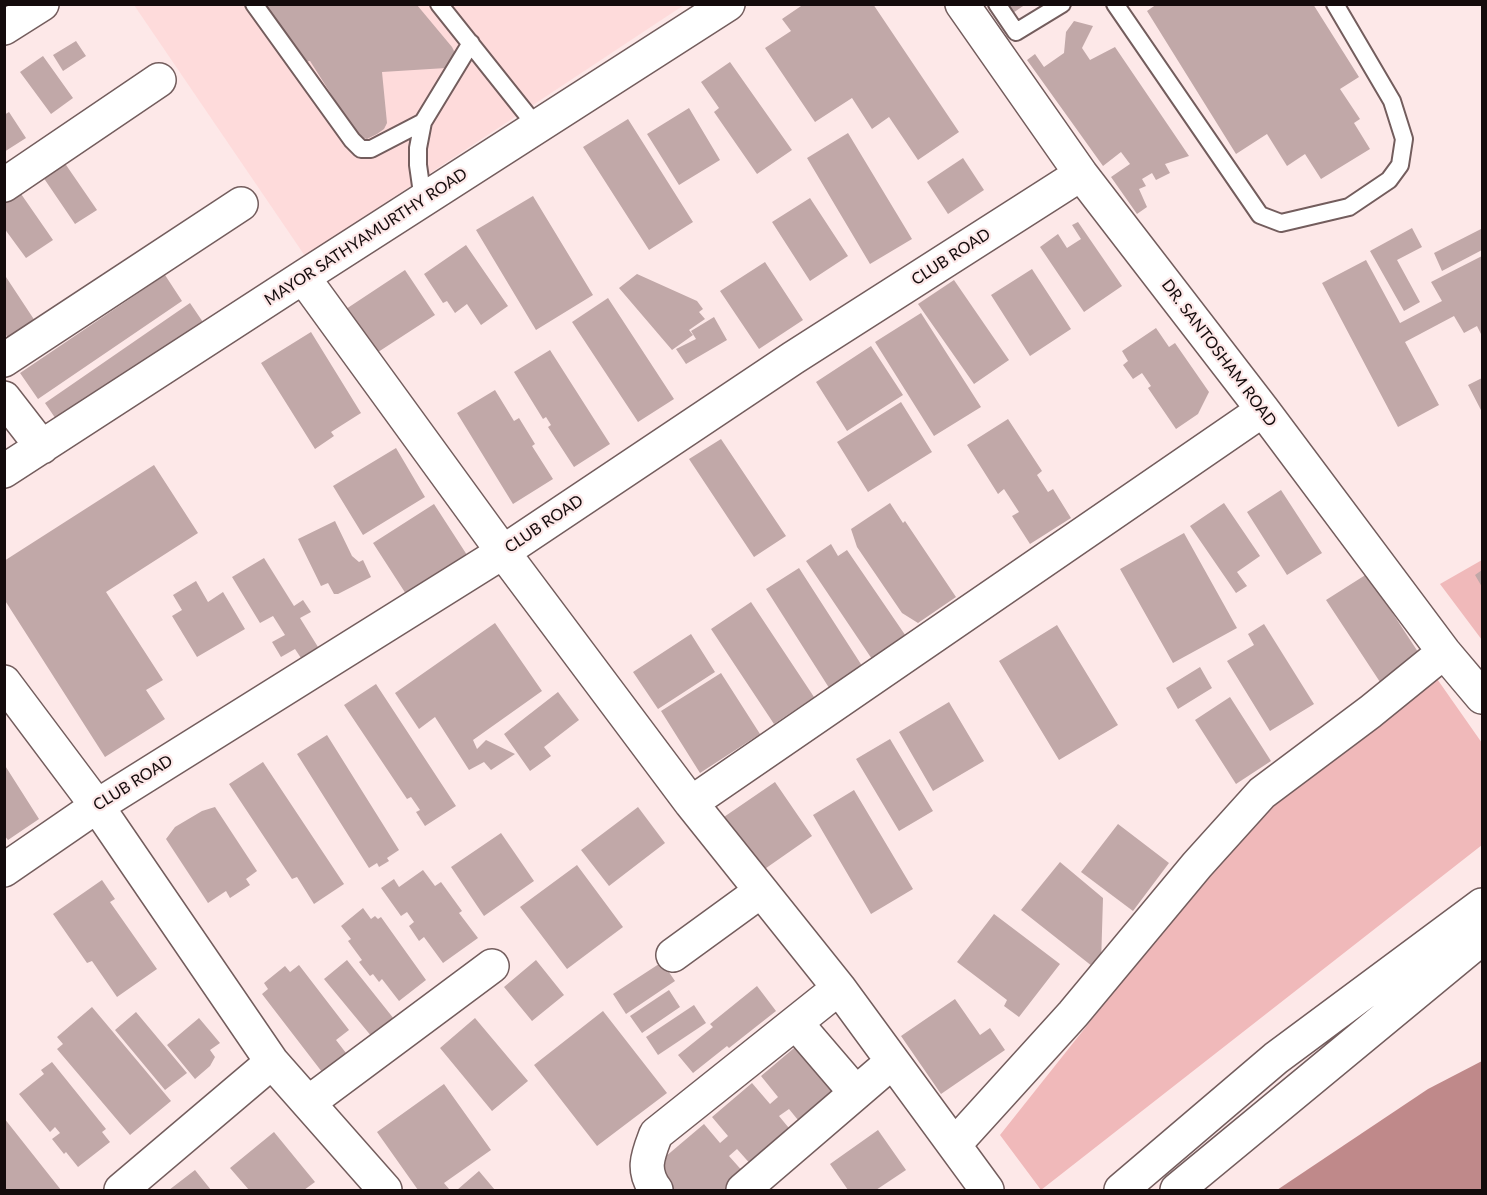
<!DOCTYPE html>
<html>
<head>
<meta charset="utf-8">
<style>
	body { margin:0 }
	#map { position:relative; width:1487px; height:1195px; overflow:hidden; background:#fde8e8; font-family:Lato,sans-serif }
	canvas { display:block }
	.frame { position:absolute; inset:0; border:6px solid #140b0c; pointer-events:none }
</style>
</head>
<body>
<div id="map">
<canvas width="1487" height="1195"></canvas>
<div class="frame"></div>
</div>
<script>
const g = document.querySelector('canvas').getContext('2d');
g.lineJoin = 'round';
function fill(path, color) { g.fillStyle = color; g.fill(path, 'evenodd'); }
function trace(path, color, width, dash) { g.strokeStyle = color; g.lineWidth = width; g.lineCap = dash ? 'butt' : 'round'; g.setLineDash(dash || []); g.stroke(path); }
function drawText(font, color, halo, rows, align = 'center') {
  g.font = font + ' Lato,sans-serif'; g.lineWidth = 4.5; g.setLineDash([]); g.textBaseline = 'middle'; g.strokeStyle = halo; g.fillStyle = color; for (const [text, x, y, turn = 0] of rows) {
    g.save(); g.translate(x, y); g.rotate((+turn || 0) * Math.PI / 180); g.textAlign = isNaN(turn) ? turn : align; if (halo) g.strokeText(text, 0, 0); g.fillText(text, 0, 0); g.restore();
  }
}
const built = new Path2D(`
	M134,5H684L305,256Z`);
const green = new Path2D(`
	M1482,560V640L1440,584Z
	M1435,676L1482,743V845L1041,1190L1000,1135L1278,785Z`);
const water = new Path2D(`
	M1482,1061V1190H1277L1428,1089Z`);
const building = new Path2D(`
	M804,4H873L959,132L918,160L889,117L872,129L852,98L815,122L765,48L791,31L782,19Z
	M1003,4H1026L1010,15Z
	M1157,4H1313L1359,77L1340,89L1360,119L1354,123L1370,149L1321,179L1305,154L1287,166L1267,134L1236,154L1147,11Z
	M258,5H417L452,47L454,51L453,60L451,65L446,68L382,72L387,123L384,129L377,134L367,139L362,138L352,127L310,61L298,63Z
	M1074,21L1093,26L1082,48L1090,60L1115,47L1189,156L1165,164L1170,173L1156,180L1152,173L1142,179L1146,186L1139,189L1147,207L1137,214L1111,177L1130,164L1121,152L1103,166L1027,60L1035,54L1044,67L1064,53L1066,32Z
	M76,41L86,56L63,71L53,55Z
	M43,56L73,98L51,114L20,72Z
	M730,62L792,150L757,174L714,112L719,108L701,82Z
	M689,108L720,160L679,185L647,134Z
	M9,112L26,138L4,152V115Z
	M628,119L693,222L649,250L583,147Z
	M848,133L912,239L870,264L807,158Z
	M963,158L984,190L948,214L927,182Z
	M64,162L97,210L75,224L43,177Z
	M19,191L53,240L26,258L4,228V201Z
	M533,196L593,295L536,330L476,230Z
	M810,198L848,256L810,281L772,222Z
	M1078,222L1122,286L1084,312L1040,247L1058,234L1067,248L1081,239L1072,225Z
	M1412,228L1422,247L1397,260L1420,302L1404,311L1370,251Z
	M1481,229L1482,250L1442,271L1434,253Z
	M466,245L508,306L481,325L467,304L455,313L447,301L443,303L424,274Z
	M1482,256V336L1477,326L1464,333L1454,316L1405,342L1439,405L1398,427L1322,283L1366,260L1400,323L1442,301L1431,282Z
	M765,262L803,320L759,349L720,291Z
	M1032,269L1071,329L1030,356L991,295Z
	M405,270L435,315L372,356L343,311Z
	M637,274L697,301L703,309L699,312L705,319L689,330L693,335L672,350L619,288Z
	M165,275L182,301L38,399L20,373Z
	M6,277L37,324L10,341L4,332V278Z
	M954,280L1009,360L974,384L918,304Z
	M608,298L674,399L638,422L572,322Z
	M190,303L209,331L64,431L45,403Z
	M921,313L981,407L934,436L875,342Z
	M714,317L727,340L686,364L676,349L696,339L691,331Z
	M1156,328L1169,347L1175,343L1209,392L1198,414L1176,429L1148,388L1151,386L1142,373L1133,379L1123,365L1128,361L1122,351Z
	M311,332L361,413L331,432L334,436L315,449L261,363Z
	M871,346L903,395L847,431L816,382Z
	M550,350L610,444L574,467L548,427L551,425L546,417L543,419L514,372Z
	M1482,378V412L1468,385Z
	M495,390L514,421L519,418L535,444L532,446L553,479L513,504L457,413Z
	M901,402L932,452L868,492L837,442Z
	M1008,419L1042,471L1037,475L1048,492L1053,489L1071,518L1030,544L1012,516L1019,512L1004,489L998,494L967,445Z
	M721,439L786,536L754,557L689,459Z
	M396,448L425,497L363,535L333,486Z
	M154,465L198,533L106,592L163,680L146,690L165,719L105,757L4,599V561Z
	M1281,490L1322,553L1287,575L1247,512Z
	M890,503L903,523L905,521L956,597L918,623L902,613L857,547L851,529Z
	M1224,503L1260,556L1237,572L1247,586L1236,593L1190,526Z
	M434,504L467,555L406,594L373,543Z
	M335,521L352,556L359,562L363,560L371,577L338,594H334L328,583L321,586L298,539Z
	M1184,533L1237,628L1173,663L1120,569Z
	M831,544L838,556L847,550L912,645L878,668L806,561Z
	M264,558L294,606L303,600L311,612L300,618L318,647L301,658L295,649L281,657L272,642L285,635L273,616L260,623L232,577Z
	M799,568L866,672L833,694L766,589Z
	M1482,570V587L1475,575Z
	M1367,574L1420,655L1380,682L1326,600Z
	M196,581L208,602L223,592L245,629L197,657L172,616L182,610L173,595Z
	M751,602L814,697L774,724L711,629Z
	M495,623L542,691L473,740L477,749L486,740L515,754L491,770L484,762L469,770L435,717L419,729L395,693Z
	M1264,624L1314,704L1270,731L1227,661L1254,645L1248,634Z
	M1057,625L1118,725L1059,760L999,661Z
	M691,634L715,672L658,709L633,672Z
	M1200,667L1212,688L1178,709L1166,688Z
	M721,673L760,734L700,773L661,711Z
	M376,684L456,806L425,826L416,812L420,810L411,797L407,799L344,705Z
	M558,692L579,720L544,747L551,756L530,771L504,734Z
	M1230,697L1271,761L1236,784L1195,720Z
	M949,702L984,761L933,791L899,732Z
	M327,735L399,850L387,858L389,861L379,867L377,863L369,868L297,754Z
	M890,739L933,811L899,831L856,759Z
	M263,762L344,884L314,904L297,877L292,879L229,784Z
	M4,764L39,819L8,840L4,835Z
	M775,782L812,836L759,873L721,819Z
	M854,790L913,889L871,914L813,815Z
	M215,807L257,871L246,879L250,885L230,898L226,891L208,903L166,839L175,827L202,811Z
	M638,807L665,843L609,886L581,850Z
	M1118,824L1169,863L1133,911L1081,872Z
	M501,833L534,881L484,916L451,867Z
	M1060,862L1103,898L1101,964L1097,970L1021,910Z
	M577,865L623,927L567,969L520,907Z
	M423,870L435,886L441,882L462,911L459,913L478,938L443,963L424,937L419,941L409,926L414,922L407,912L401,916L381,888L394,879L399,887Z
	M102,880L115,899L110,902L157,969L117,997L92,961L87,963L53,914Z
	M363,908L371,919L375,916L378,919L381,917L426,980L399,1001L382,979L379,982L373,974L370,976L359,962L362,960L348,941L351,939L341,926Z
	M994,914L1060,964L1019,1017L1004,1006L1007,1000L957,962Z
	M347,960L394,1019L372,1037L324,979Z
	M536,960L564,995L532,1021L504,987Z
	M662,962L675,981L626,1014L613,994Z
	M299,965L349,1030L336,1040L346,1053L322,1072L262,994L268,989L264,983L285,966L290,972Z
	M757,986L776,1011L729,1048L727,1046L693,1073L678,1055L713,1027L710,1024Z
	M669,990L680,1007L642,1033L630,1016Z
	M955,999L980,1035L990,1028L1005,1050L941,1094L901,1036Z
	M694,1005L706,1023L658,1055L646,1037Z
	M92,1007L171,1101L130,1135L57,1049L63,1044L57,1037Z
	M603,1011L667,1093L597,1146L534,1065Z
	M136,1012L187,1073L165,1090L115,1030Z
	M199,1018L220,1043L210,1050L215,1057L210,1066L195,1079L167,1045Z
	M475,1018L528,1081L492,1111L440,1048Z
	M800,1043L839,1094L802,1125L789,1109L779,1116L793,1133L753,1167L737,1149L729,1156L745,1174L725,1190H671L652,1168L704,1124L720,1143L728,1136L712,1117L752,1083L770,1104L778,1097L761,1076Z
	M52,1062L106,1129L102,1132L110,1142L78,1167L66,1152L64,1154L52,1139L60,1133L55,1127L50,1132L19,1094L44,1074L41,1070Z
	M444,1084L491,1150L444,1183L449,1189L447,1190H418L377,1132Z
	M4,1118L61,1190H4Z
	M878,1130L906,1170L876,1190H848L830,1164Z
	M274,1132L315,1182L304,1190H249L230,1168Z
	M195,1170L211,1190H169Z
	M479,1171L495,1190H457Z`);
const service = new Path2D(`
	M254,4L352,140L361,149H371L423,122
	M439,4L537,127
	M997,4L1016,32L1062,4
	M1115,4L1260,215L1281,223L1349,207L1389,180L1400,165L1404,139L1392,101L1335,4
	M423,200L418,165V148L423,122L471,43`);
const minor = new Path2D(`
	M962,4L1081,174L1263,410L1444,652L1482,697
	M4,28L42,4
	M4,185L159,80
	M303,277L503,552L691,803L839,988L987,1190
	M4,360L241,204
	M4,398L42,447
	M4,471L303,277L728,4
	M4,682L97,806L272,1062L385,1190
	M691,803L1263,410
	M4,870L97,806L503,552L793,358L1081,174
	M673,955L761,891
	M796,1023L856,1093
	M308,1103L492,966
	M955,1144L1073,1014L1197,865L1262,793L1370,712L1444,652
	M121,1190L272,1062
	M656,1190C641,1170 648,1155 656,1134L839,988
	M743,1190L892,1062`);
const secondary = new Path2D(`
	M1121,1190L1276,1058L1482,905
	M1177,1190L1482,938`);
const streetNames = [
	["MAYOR SATHYAMURTHY ROAD",366,237,-33],
	["CLUB ROAD",951,257,-33],
	["DR. SANTOSHAM ROAD",1219,353,53],
	["CLUB ROAD",544,524,-34],
	["CLUB ROAD",133,783,-32]
];
fill(built, '#fedbdb');
fill(green, '#f0b9ba');
fill(water, '#bf898a');
fill(building, '#c1a8a8');
trace(service, '#735d5d', 20);
trace(minor, '#735d5d', 36);
trace(secondary, '#735d5d', 36);
trace(service, '#fff', 16);
trace(minor, '#fff', 33);
trace(secondary, '#fff', 33);
drawText('16px', '#140b0c', '#fde8e8', streetNames);
</script>
</body>
</html>
